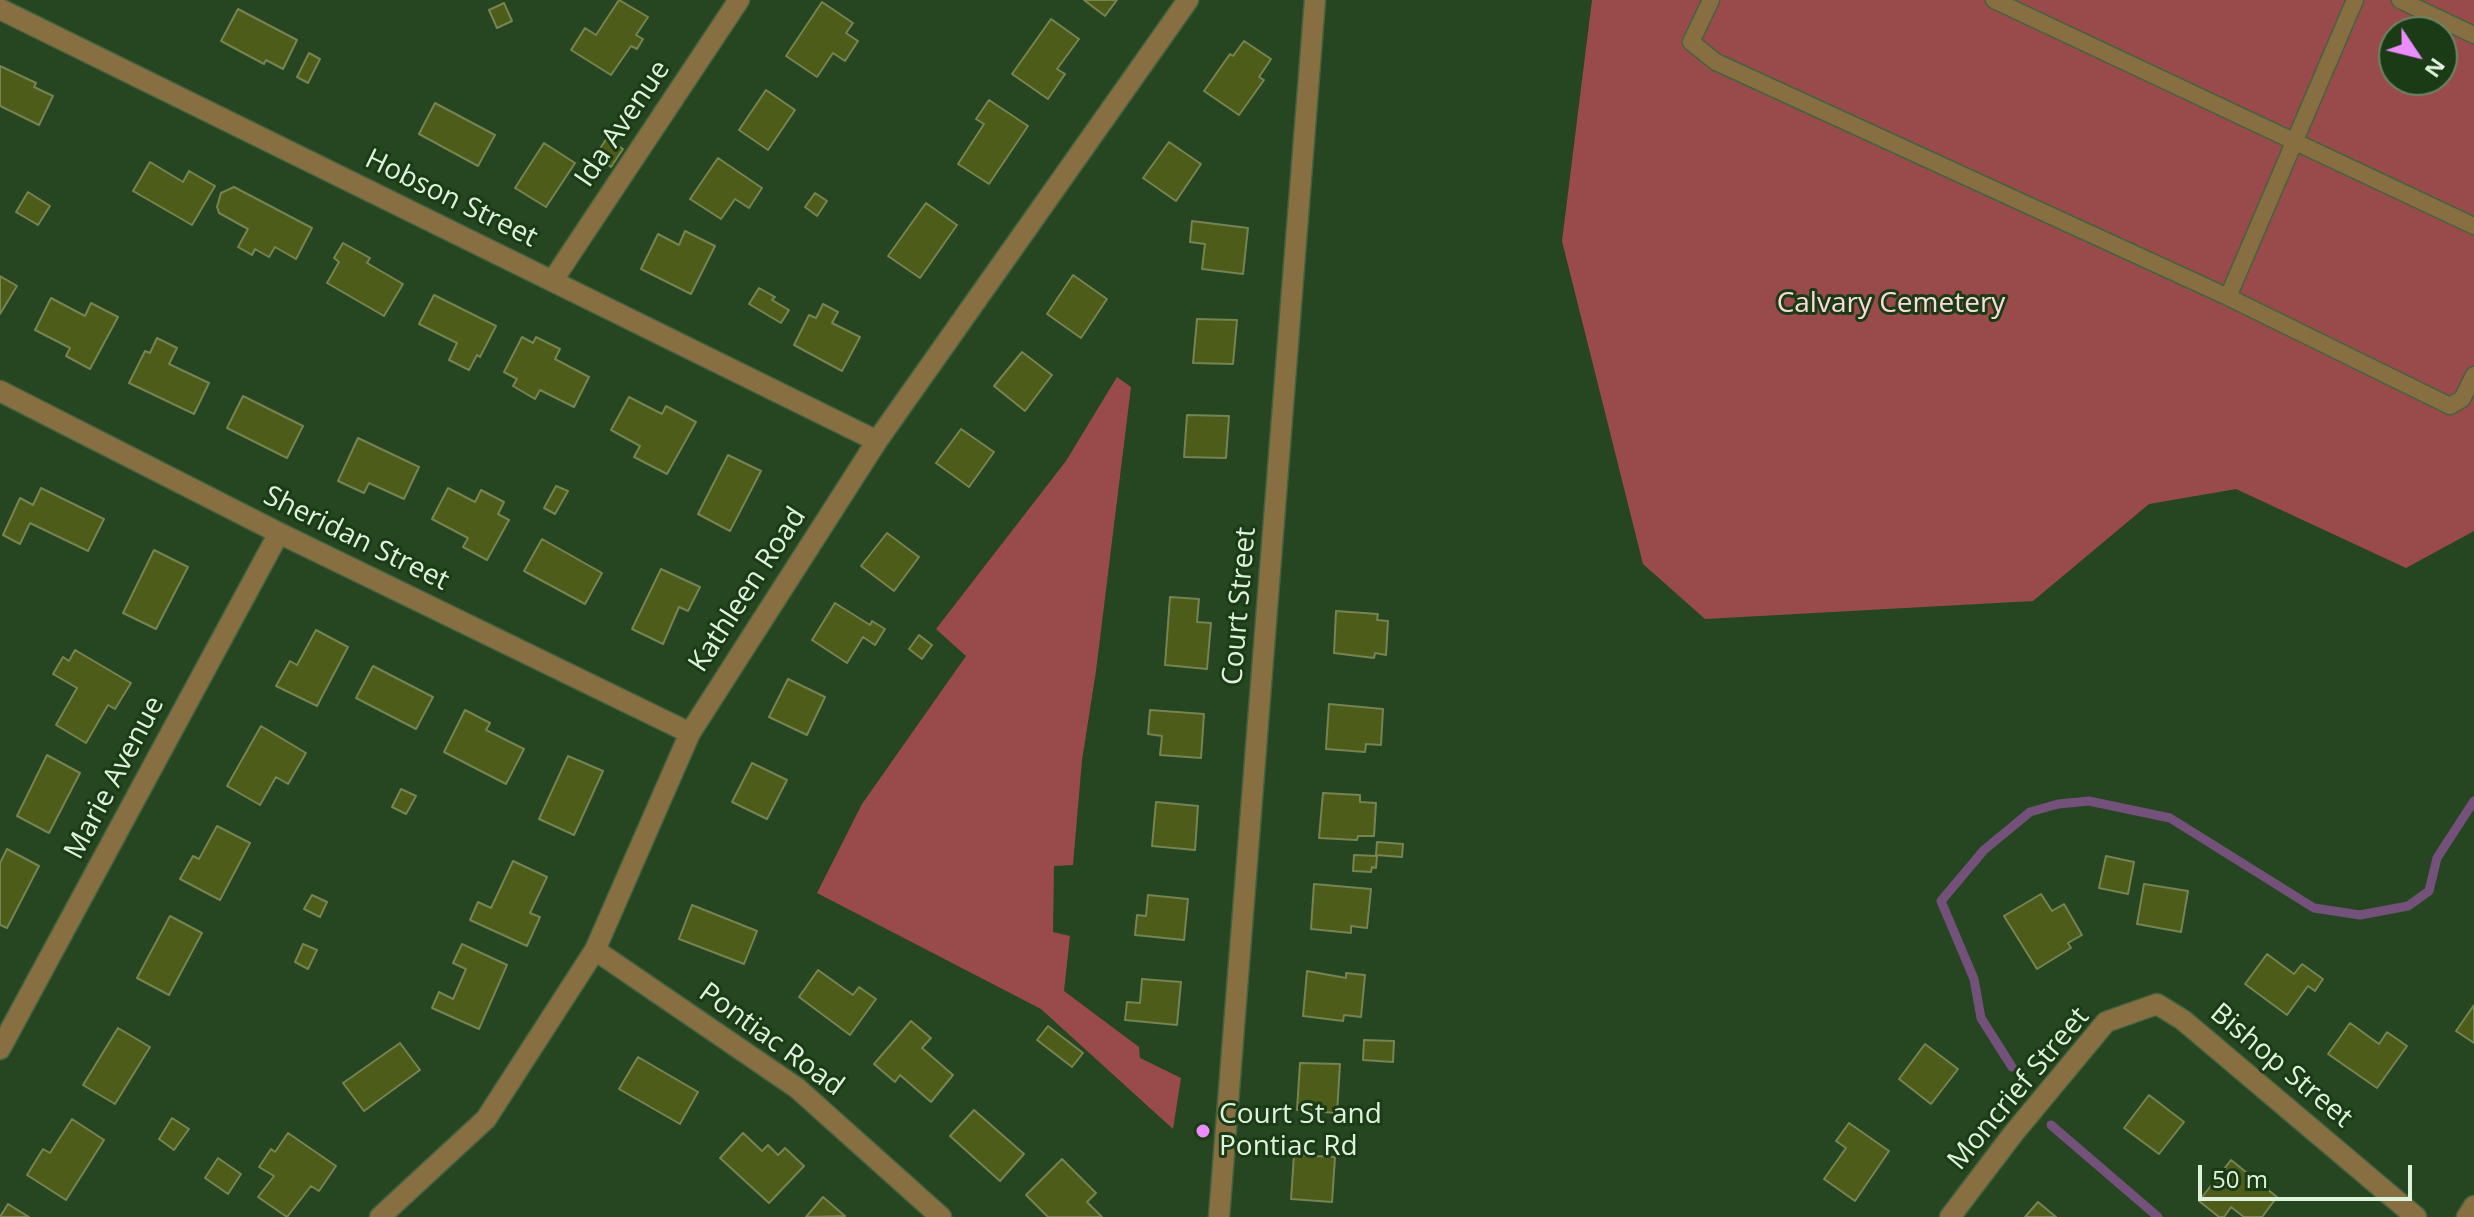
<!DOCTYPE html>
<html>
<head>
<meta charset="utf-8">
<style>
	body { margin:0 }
	#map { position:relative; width:2474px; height:1217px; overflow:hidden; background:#264621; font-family:"Open Sans",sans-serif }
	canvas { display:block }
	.north { position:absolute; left:2378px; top:16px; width:80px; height:80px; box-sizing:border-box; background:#1b3b17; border:2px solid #698566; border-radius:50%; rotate:125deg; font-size:22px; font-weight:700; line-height:32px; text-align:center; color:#dff3dc }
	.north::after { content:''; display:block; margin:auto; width:28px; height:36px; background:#eb8dfc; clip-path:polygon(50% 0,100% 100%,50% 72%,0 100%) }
	.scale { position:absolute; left:2198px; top:1165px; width:214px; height:36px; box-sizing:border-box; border:4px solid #dff3dc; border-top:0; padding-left:10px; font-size:24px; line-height:28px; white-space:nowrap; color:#dff3dc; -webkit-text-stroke:6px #1b3b17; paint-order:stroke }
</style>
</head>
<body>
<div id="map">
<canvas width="2474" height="1217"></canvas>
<div class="north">N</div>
<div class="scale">50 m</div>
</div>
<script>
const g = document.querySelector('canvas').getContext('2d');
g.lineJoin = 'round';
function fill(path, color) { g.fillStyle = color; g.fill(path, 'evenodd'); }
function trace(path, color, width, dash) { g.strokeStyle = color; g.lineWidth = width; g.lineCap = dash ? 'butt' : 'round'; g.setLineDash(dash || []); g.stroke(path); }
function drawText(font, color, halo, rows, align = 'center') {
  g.font = font + ' "Open Sans",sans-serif'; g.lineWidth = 6; g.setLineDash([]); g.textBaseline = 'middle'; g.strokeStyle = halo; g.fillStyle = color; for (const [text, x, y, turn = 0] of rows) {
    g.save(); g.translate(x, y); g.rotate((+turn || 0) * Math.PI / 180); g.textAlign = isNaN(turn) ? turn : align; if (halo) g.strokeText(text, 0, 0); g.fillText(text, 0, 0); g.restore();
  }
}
const green = new Path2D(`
	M1592,0H2474V531L2406,568L2236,489L2149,504L2033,601L1705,619L1643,564L1562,241ZM2394,32H2442V80H2394Z
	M1117,377L1131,387L1096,671L1082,760L1073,865L1054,866L1053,932L1070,936L1064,991L1139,1047L1140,1058L1181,1078L1173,1129L1041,1009L817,893L862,804L966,656L936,629L1066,461Z`);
const stream = new Path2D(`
	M2012,1067L1981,1018L1974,979L1941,901L1984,850L2030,812L2058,804L2089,801L2170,818L2314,908L2360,915L2408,906L2429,891L2437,858L2474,801
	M2051,1125L2158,1217`);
const building = new Path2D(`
	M619,0L648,17L636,35L643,39L637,49L631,46L611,75L571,50L585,28L596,35Z
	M1084,0H1117L1105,16Z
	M822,2L853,23L846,33L858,41L845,61L833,53L817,77L786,56Z
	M504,3L512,21L497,28L489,10Z
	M238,9L297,40L283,69L266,60L264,64L221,41Z
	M1051,19L1079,39L1057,69L1065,74L1048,99L1012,74Z
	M1244,41L1271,59L1259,77L1264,80L1239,115L1204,91L1230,54L1233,56Z
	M309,53L320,59L308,83L297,77Z
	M0,66L36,83L34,87L53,96L39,125L0,106Z
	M766,90L795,110L768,150L739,130Z
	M989,100L1028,126L989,184L958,164L984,124L976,119Z
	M435,103L495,135L478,166L419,134Z
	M607,138L623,149L611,167L595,156Z
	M1169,142L1201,164L1176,201L1143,178Z
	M544,143L575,163L546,207L515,188Z
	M718,158L762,188L749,208L735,199L721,219L690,199Z
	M150,162L183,182L189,171L215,186L192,225L133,191Z
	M234,187L312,228L296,259L275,247L269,257L255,249L252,255L238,247L248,229L219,213L217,207L221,193Z
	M28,192L50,206L38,225L16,212Z
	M815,193L827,201L817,216L805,207Z
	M926,203L957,225L920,278L888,256Z
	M1192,221L1248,228L1243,274L1202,269L1205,244L1190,242Z
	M685,231L715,246L691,294L641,269L658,234L679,245Z
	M343,243L370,258L367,263L403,284L384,316L327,283L339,262L334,258Z
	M1073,275L1107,299L1081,338L1047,314Z
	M0,276L17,286L0,314Z
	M759,288L775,297L772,300L789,310L781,323L749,304Z
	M434,295L496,326L480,357L477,355L469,370L449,360L457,343L419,324Z
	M51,298L85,316L91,303L118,317L90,369L66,356L70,348L35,330Z
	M823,304L838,312L832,323L860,337L842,371L794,345L809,315L816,318Z
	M1197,319L1237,320L1233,364L1193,363Z
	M522,337L533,343L536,337L560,349L555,359L589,377L574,407L540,390L535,399L513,386L517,379L504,372Z
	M157,338L177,348L169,364L209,383L194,414L129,383L145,351L150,353Z
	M1022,352L1052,375L1025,411L994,386Z
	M243,396L303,426L287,458L227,428Z
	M629,397L662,414L666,406L696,422L667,474L634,457L640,446L611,430Z
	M1187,415L1229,416L1226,458L1184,457Z
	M961,429L994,452L969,487L936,463Z
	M358,438L419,467L404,499L369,483L364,493L338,481Z
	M728,455L761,471L730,531L698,514Z
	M556,486L568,491L555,514L544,508Z
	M41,488L104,519L88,551L30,523L20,544L3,535L20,498L33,505Z
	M448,488L475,502L481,490L504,502L498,514L509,520L487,560L463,547L468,538L432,519Z
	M887,533L919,557L894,591L861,566Z
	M542,539L602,573L585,604L524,571Z
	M154,550L188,567L156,629L123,613Z
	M661,569L700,587L688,611L679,607L663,644L632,629Z
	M1170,597L1199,599L1197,622L1211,623L1207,669L1165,665Z
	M835,603L870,625L872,621L885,629L875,645L863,637L847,663L812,640Z
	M1336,611L1378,614L1377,620L1388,621L1386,655L1375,653L1374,658L1334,653Z
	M316,630L348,647L317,706L276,686L290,661L297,665Z
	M919,635L932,645L922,659L909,649Z
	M75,650L131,683L115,709L108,705L86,743L56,725L77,688L53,674L63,657L69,661Z
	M373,666L433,697L416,729L356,698Z
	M788,679L825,697L807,735L769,717Z
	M1329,704L1383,709L1381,745L1366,744L1365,752L1326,749Z
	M465,710L490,723L486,730L524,749L506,784L444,752Z
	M1150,710L1204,714L1201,758L1160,755L1162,736L1148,734Z
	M261,726L306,753L288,784L276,777L260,805L227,786Z
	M47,755L80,773L49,833L17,816Z
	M568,756L603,771L574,835L539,819Z
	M752,763L787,780L767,819L732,802Z
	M401,789L416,796L406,814L392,807Z
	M1323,793L1360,795V802L1376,803L1374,836H1358L1357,840L1319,838Z
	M1156,802L1198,806L1195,850L1152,846Z
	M217,826L250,843L220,900L180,879L193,856L199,859Z
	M1377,842L1403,844L1402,857L1376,855Z
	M7,849L39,866L7,928L0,925V863Z
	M1354,855L1377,856L1376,868L1372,867L1371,872L1353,871Z
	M2106,856L2134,862L2128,894L2099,888Z
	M513,861L547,877L530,913L540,917L527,946L470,920L478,902L491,908Z
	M1314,884L1371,889L1367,928L1351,926V933L1311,929Z
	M2144,884L2188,891L2181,932L2137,924Z
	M2041,894L2052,911L2064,904L2082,935L2068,943L2071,948L2037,969L2004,916Z
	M312,895L327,902L320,917L304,909Z
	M1148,895L1188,899L1184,940L1135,935L1137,915L1146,916Z
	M692,905L757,931L744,964L679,939Z
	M170,916L202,933L169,995L137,978Z
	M303,944L317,950L308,969L295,962Z
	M462,944L507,965L479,1029L432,1008L439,992L453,999L466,969L453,963Z
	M2267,954L2294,974L2302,964L2323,979L2315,991L2308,986L2287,1015L2245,984Z
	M818,970L853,995L859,987L876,999L850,1035L799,997Z
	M1307,971L1346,978V973L1365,975L1361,1017L1344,1015L1343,1021L1303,1016Z
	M1142,979L1181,982L1177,1025L1125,1020L1127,1002L1140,1003Z
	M2474,1005V1043L2456,1031Z
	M911,1021L931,1038L922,1048L953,1075L931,1102L900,1075L895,1082L874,1064Z
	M2350,1023L2379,1044L2387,1032L2407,1046L2377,1088L2328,1054Z
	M1048,1026L1083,1053L1072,1067L1037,1040Z
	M118,1028L150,1047L115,1104L83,1085Z
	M1364,1040L1394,1041L1393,1062L1363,1060Z
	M400,1043L420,1070L364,1111L343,1083Z
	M1925,1044L1958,1069L1931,1104L1899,1079Z
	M638,1057L698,1092L680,1124L619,1089Z
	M1300,1063L1340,1064L1337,1113L1297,1110Z
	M2149,1095L2184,1122L2159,1154L2124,1128Z
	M974,1110L1024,1154L1000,1181L950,1136Z
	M172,1118L189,1129L174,1150L159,1139Z
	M72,1119L104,1140L66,1200L27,1175L43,1149L50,1153Z
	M1849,1123L1889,1151L1855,1201L1824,1179L1846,1148L1836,1141Z
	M288,1133L336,1166L319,1191L311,1186L287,1217L258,1197L274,1176L259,1167L271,1149L275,1152Z
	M743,1133L762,1151L768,1145L778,1155L785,1148L804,1166L769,1203L720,1158Z
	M1294,1155L1335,1157L1332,1202L1291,1199Z
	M218,1158L241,1174L228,1194L205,1178Z
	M1062,1159L1096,1193L1087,1202L1102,1217H1048L1026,1195Z
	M2231,1160L2277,1197L2262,1217H2244L2231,1207L2224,1217H2219L2199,1201Z
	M823,1197L845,1216L806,1217Z
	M2038,1202L2056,1217H2025Z
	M8,1204L29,1217H0Z`);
const service = new Path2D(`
	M1711,0L1691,42L1716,62L2228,297L2450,406L2462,399L2474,375
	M1994,0L2474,226
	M2400,0L2474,35
	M2228,297L2355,0`);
const minor = new Path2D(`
	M0,9L877,441
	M553,280L739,0
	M0,391L279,533L690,733
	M595,950L797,1088L941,1217
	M0,1049L279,533
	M380,1217L486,1119L595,950L690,733L877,441L1188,0
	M1950,1217L2013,1134L2106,1022L2157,1004L2183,1020L2416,1217
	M2467,1217L2474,1206`);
const tertiary = new Path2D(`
	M1219,1217L1315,0`);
const markers = [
	[1203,1131,8,"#eb8dfc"]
];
const streetNames = [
	["Ida Avenue",623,124,-56],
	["Hobson Street",451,199,26],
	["Sheridan Street",356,539,26],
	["Kathleen Road",748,590,-57],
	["Court Street",1240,606,-85],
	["Marie Avenue",115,778,-62],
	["Pontiac Road",771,1040,36],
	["Bishop Street",2281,1066,40],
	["Moncrief Street",2019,1089,-50]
];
const parkNames = [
	["Calvary Cemetery",1891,304]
];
const poiNames = [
	["Court St and",1219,1115],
	["Pontiac Rd",1219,1147]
];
fill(green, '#994b4b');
trace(stream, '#74517a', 9);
fill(building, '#4d5c19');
trace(building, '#768352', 2);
trace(service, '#44623f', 19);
trace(minor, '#44623f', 23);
trace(tertiary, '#44623f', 23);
trace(service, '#886f42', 16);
trace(minor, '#886f42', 20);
trace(tertiary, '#886f42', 20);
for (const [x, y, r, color] of markers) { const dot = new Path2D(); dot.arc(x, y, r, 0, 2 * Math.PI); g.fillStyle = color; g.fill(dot); trace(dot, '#1b3b17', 3); }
drawText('28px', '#dff3dc', '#1b3b17', streetNames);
drawText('28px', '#fbdbd9', '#1b3b17', parkNames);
drawText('28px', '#dff3dc', '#1b3b17', poiNames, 'left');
</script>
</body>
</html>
